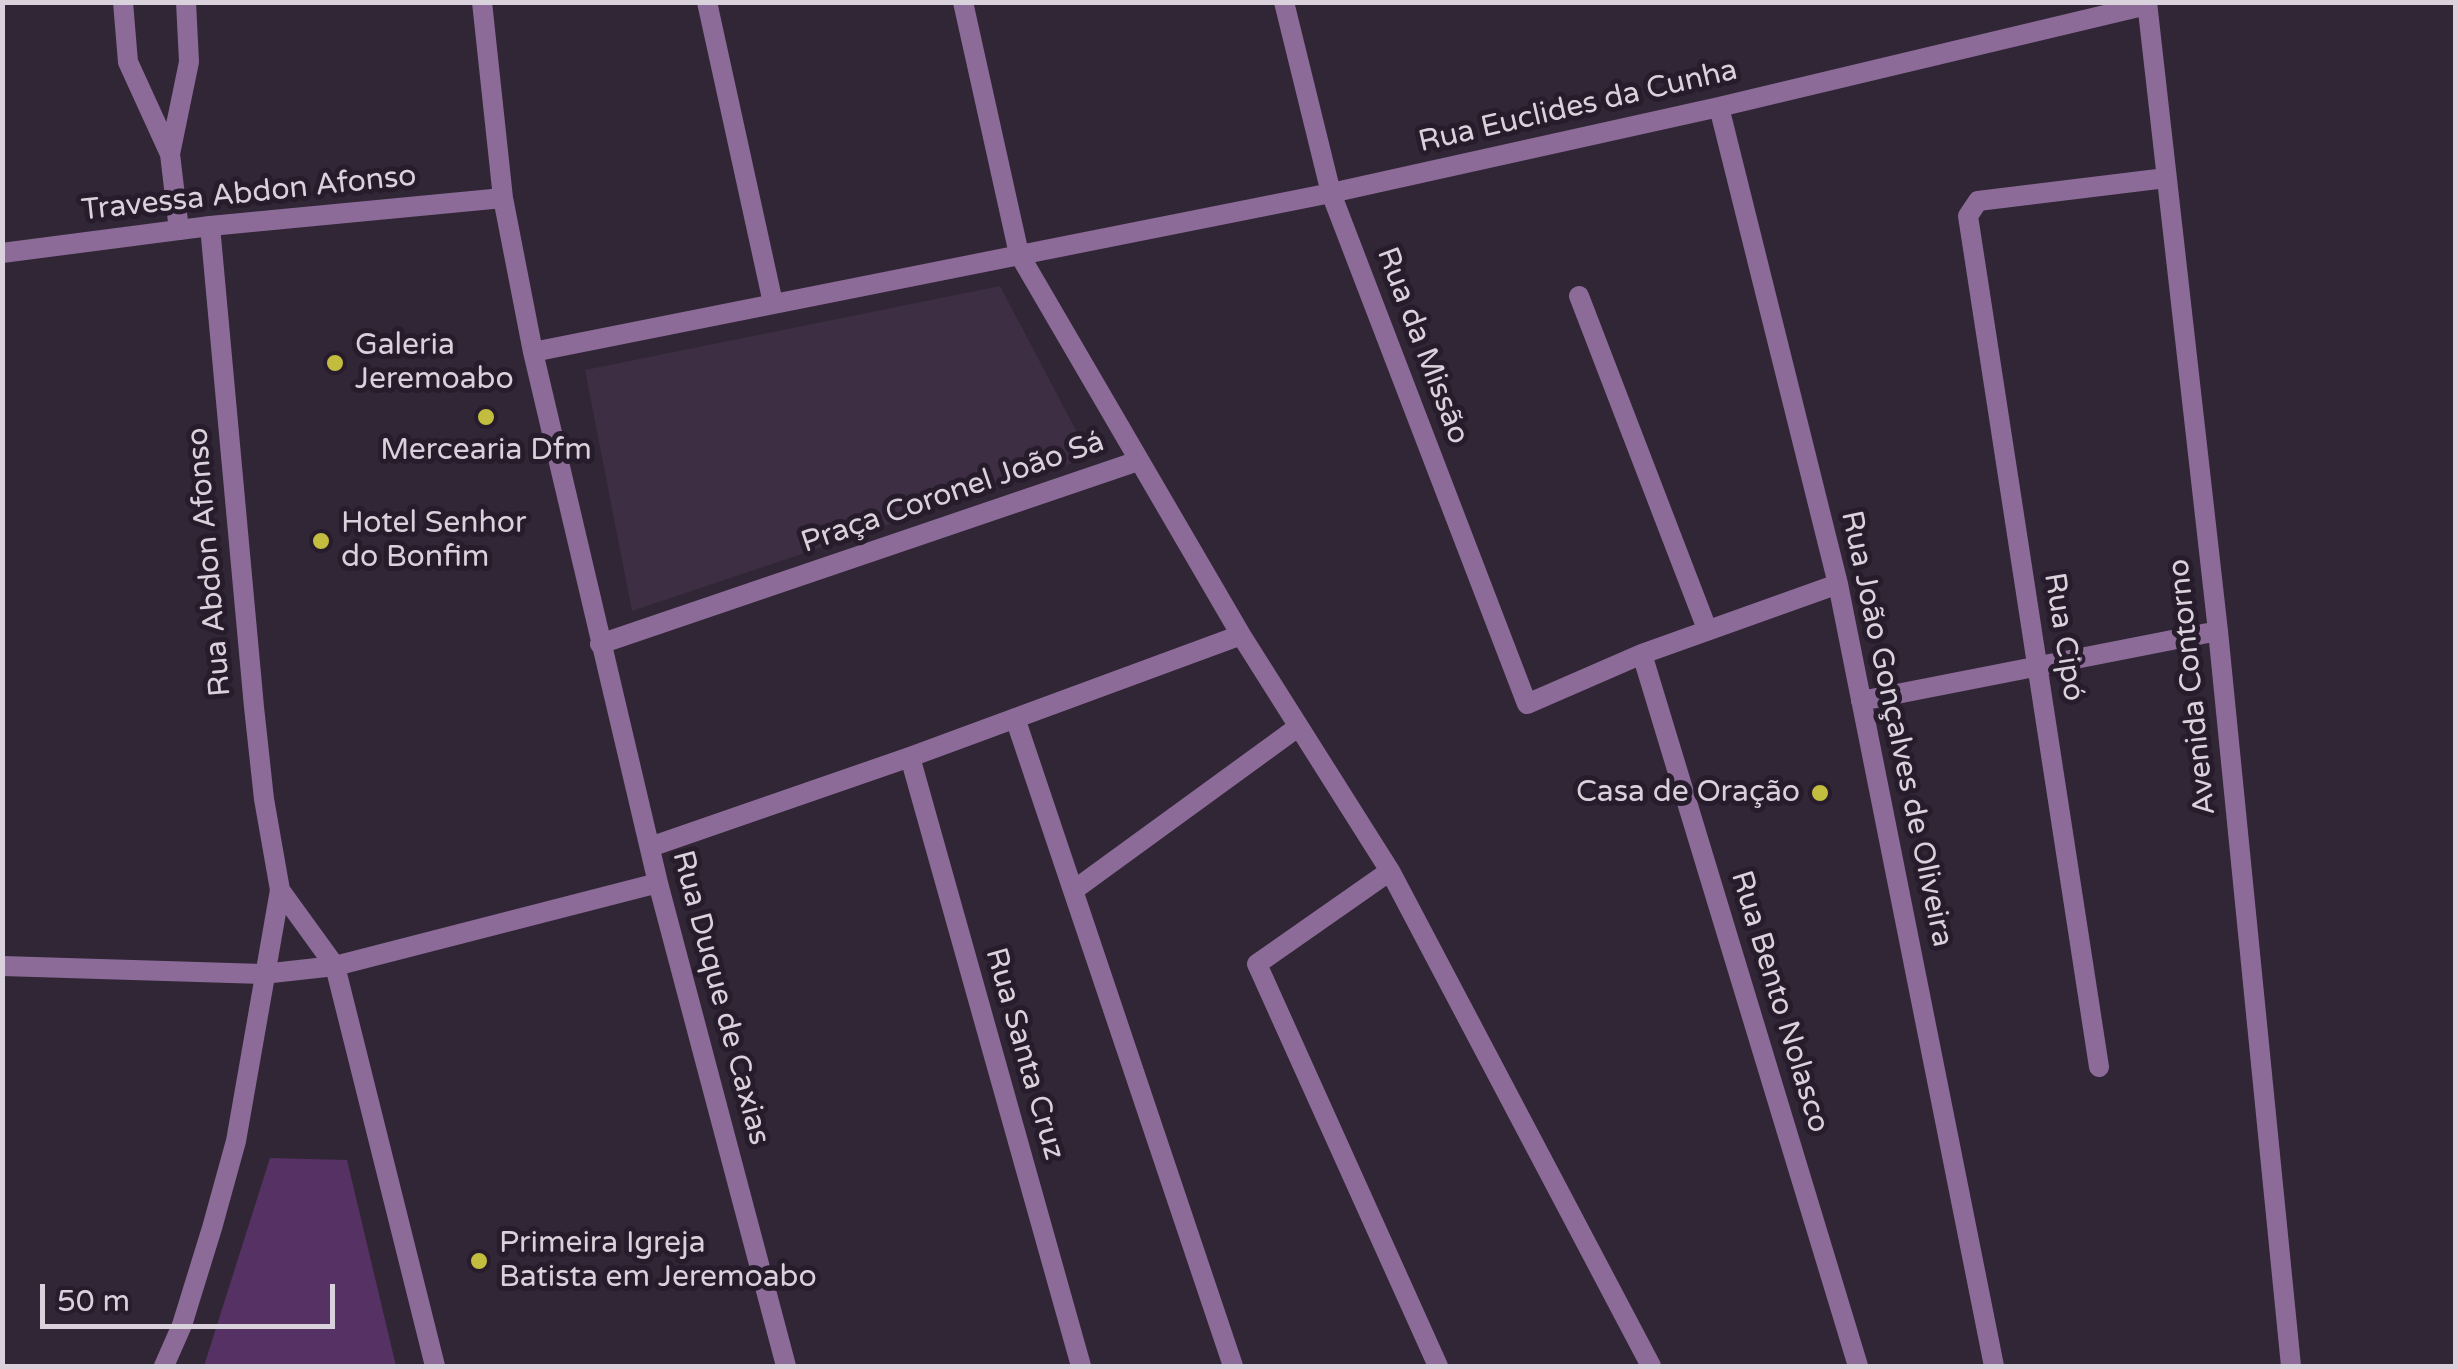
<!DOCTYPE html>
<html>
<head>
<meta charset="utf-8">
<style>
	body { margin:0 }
	#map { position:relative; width:2458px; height:1369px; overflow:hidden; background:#312635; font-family:"Varela Round",sans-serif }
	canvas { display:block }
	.frame { position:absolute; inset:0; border:5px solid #d9d1db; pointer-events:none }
	.scale { position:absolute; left:40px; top:1284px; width:295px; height:45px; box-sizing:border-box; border:5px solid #d9d1db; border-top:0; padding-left:12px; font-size:30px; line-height:35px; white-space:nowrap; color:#d9d1db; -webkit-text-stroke:8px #271c2b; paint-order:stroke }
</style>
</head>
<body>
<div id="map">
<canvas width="2458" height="1369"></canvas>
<div class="frame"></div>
<div class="scale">50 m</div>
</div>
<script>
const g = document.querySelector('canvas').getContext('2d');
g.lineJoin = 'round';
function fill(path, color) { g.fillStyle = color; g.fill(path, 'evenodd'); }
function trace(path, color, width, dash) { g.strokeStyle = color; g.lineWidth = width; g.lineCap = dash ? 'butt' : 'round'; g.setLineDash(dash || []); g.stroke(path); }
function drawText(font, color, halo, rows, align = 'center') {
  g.font = font + ' "Varela Round",sans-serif'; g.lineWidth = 10; g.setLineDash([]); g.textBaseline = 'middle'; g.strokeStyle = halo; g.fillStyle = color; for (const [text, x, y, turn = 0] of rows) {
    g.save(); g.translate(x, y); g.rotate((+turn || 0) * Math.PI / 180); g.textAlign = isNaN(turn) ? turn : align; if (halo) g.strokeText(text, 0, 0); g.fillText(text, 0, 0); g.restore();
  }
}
const built = new Path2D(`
	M1000,286L1090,457L632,611L585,370Z`);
const green = new Path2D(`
	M270,1158L347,1160L396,1366H204Z`);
const minor = new Path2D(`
	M482,2L503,198L533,352L658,883L786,1366
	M707,2L773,303
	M963,2L1019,254L1241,635L1390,871L1651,1366
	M1284,2L1331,193L1527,704L1642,654L1838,584
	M2147,2L2218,631L2291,1366
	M1719,107L1838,584L1994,1366
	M210,226L503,198
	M2,253L179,230
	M1579,296L1707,629
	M533,352L1331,193L1719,107L2147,5
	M600,644L1138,461
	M1642,654L1858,1366
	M1861,701L2218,631
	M1015,718L1233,1366
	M910,757L1081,1366
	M650,847L910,757L1241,635
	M1390,871L1257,964L1438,1366
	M1074,890L1298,727
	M2,966L263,974L335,966L658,883
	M2099,1067L1968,216L1978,201L2166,178`);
const tertiary = new Path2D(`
	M123,2L128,62L170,154L179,230L210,226L254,707L264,799L280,890L236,1141L212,1228L182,1325L164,1366
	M170,154L189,62L186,2
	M280,890L335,966L435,1366`);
const markers = [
	[335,363,10,"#c3bd3f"],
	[486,417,10,"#c3bd3f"],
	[321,541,10,"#c3bd3f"],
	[1820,793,10,"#c3bd3f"],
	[479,1261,10,"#c3bd3f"]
];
const streetNames = [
	["Rua Euclides da Cunha",1578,107,-13],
	["Travessa Abdon Afonso",249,194,-6],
	["Rua da Missão",1422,346,69],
	["Praça Coronel João Sá",953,493,-19],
	["Rua Abdon Afonso",210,562,-95],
	["Rua Cipó",2063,637,81],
	["Avenida Contorno",2193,687,-96],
	["Rua João Gonçalves de Oliveira",1896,729,78],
	["Rua Duque de Caxias",720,998,75],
	["Rua Bento Nolasco",1779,1002,73],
	["Rua Santa Cruz",1024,1054,74]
];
const poiNames = [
	["Galeria",355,346],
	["Jeremoabo",355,380],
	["Mercearia Dfm",486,451,"center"],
	["Hotel Senhor",341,524],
	["do Bonfim",341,558],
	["Casa de Oração",1800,793,"right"],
	["Primeira Igreja",499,1244],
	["Batista em Jeremoabo",499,1278]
];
fill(built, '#3d2e43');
fill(green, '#563163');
trace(minor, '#8c6b99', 20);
trace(tertiary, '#8c6b99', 20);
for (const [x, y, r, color] of markers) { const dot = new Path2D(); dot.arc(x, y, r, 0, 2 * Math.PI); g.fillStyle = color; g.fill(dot); trace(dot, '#271c2b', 4); }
drawText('30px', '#d9d1db', '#271c2b', streetNames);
drawText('30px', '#d9d1db', '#271c2b', poiNames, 'left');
</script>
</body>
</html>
